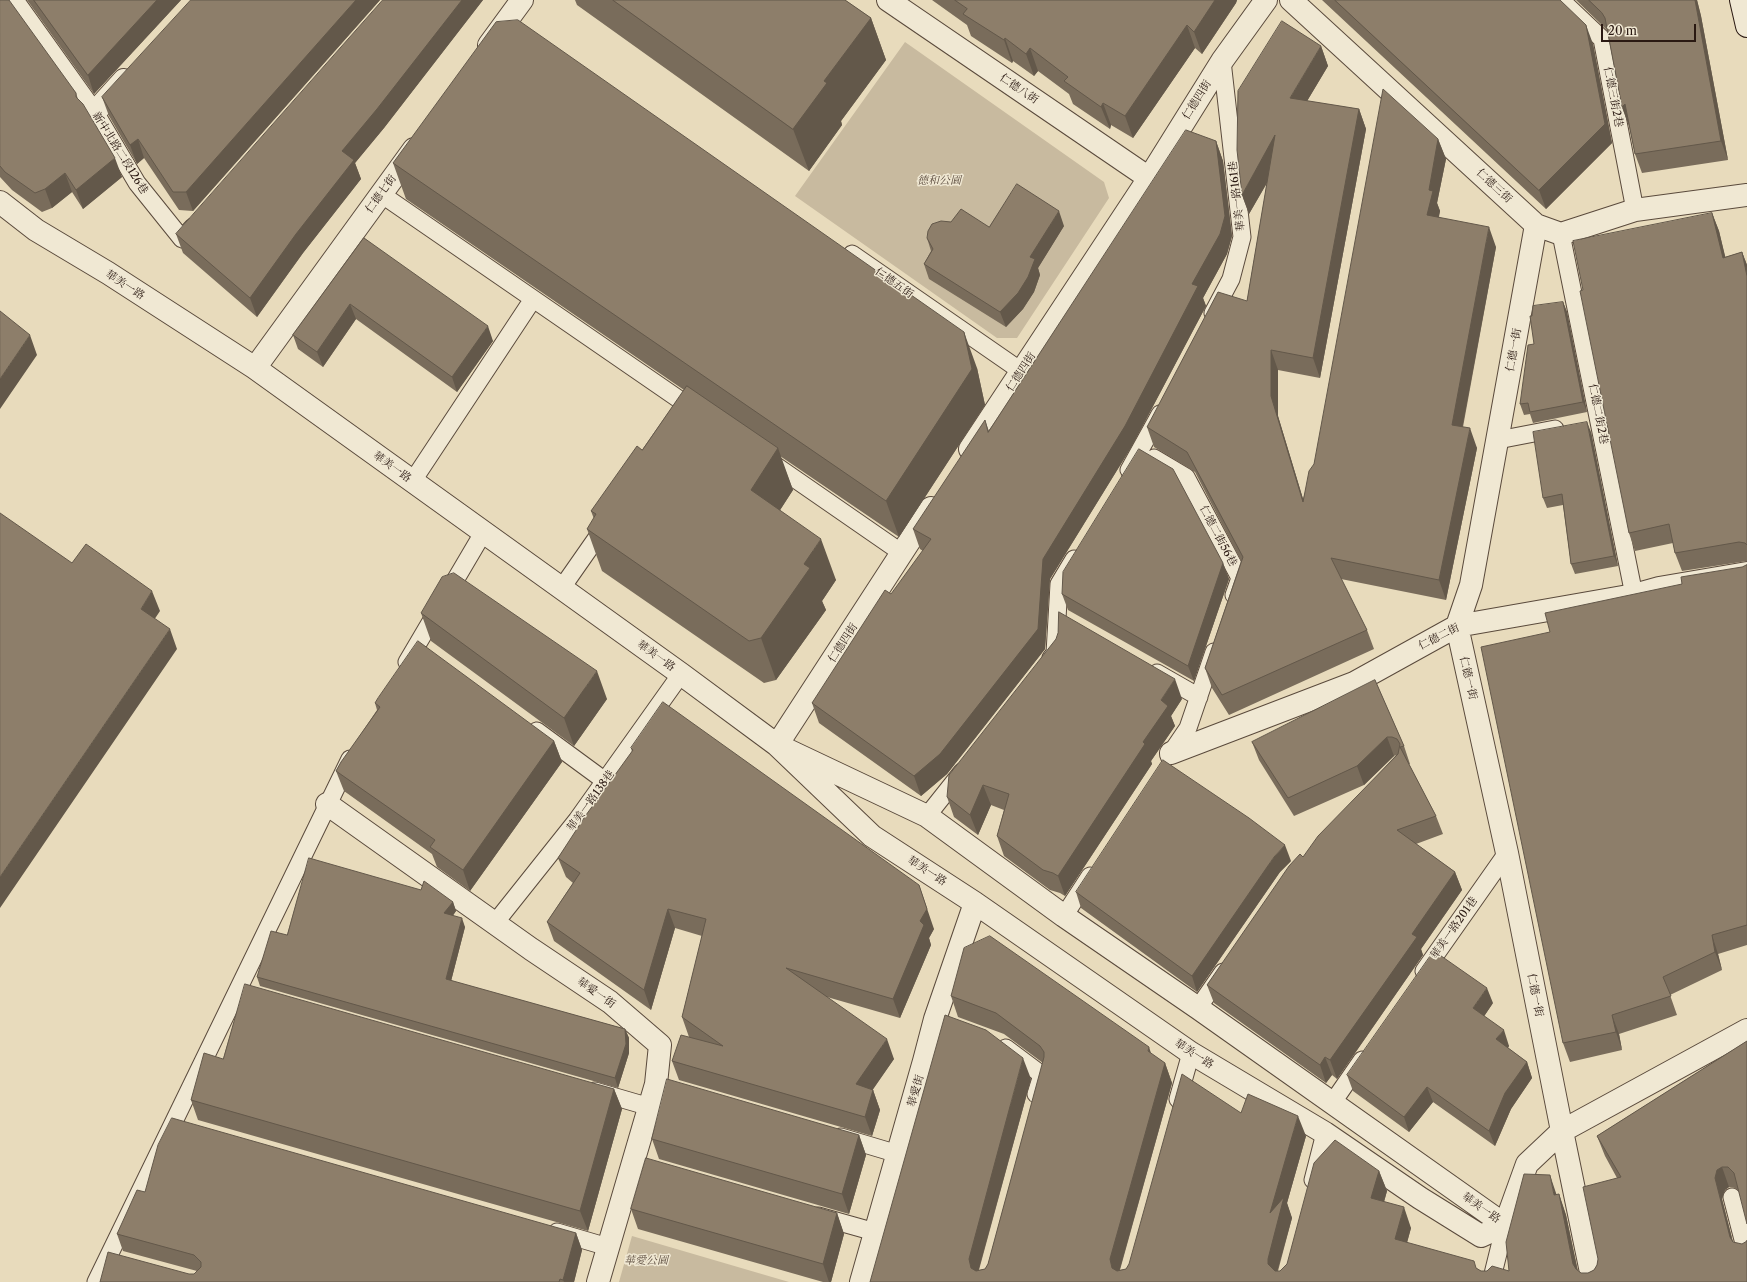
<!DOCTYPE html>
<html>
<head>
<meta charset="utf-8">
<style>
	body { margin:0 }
	#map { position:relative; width:1747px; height:1282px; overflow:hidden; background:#e8dbbc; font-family:"Libre Caslon Text",serif }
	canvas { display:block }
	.scale { position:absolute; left:1601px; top:24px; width:95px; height:18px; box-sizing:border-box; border:2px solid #2a1912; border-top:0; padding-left:5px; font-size:12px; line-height:14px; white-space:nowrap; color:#2a1912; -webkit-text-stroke:3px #f0e8d3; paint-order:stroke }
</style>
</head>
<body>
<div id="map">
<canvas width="1747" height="1282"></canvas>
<div class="scale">20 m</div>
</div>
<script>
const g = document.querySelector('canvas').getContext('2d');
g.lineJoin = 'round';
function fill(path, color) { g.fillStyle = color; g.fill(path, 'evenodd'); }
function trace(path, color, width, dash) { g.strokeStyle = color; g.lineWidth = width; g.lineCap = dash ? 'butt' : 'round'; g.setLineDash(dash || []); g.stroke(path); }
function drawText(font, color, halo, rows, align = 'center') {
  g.font = font + ' "Libre Caslon Text","Noto Serif TC",serif'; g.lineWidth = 3; g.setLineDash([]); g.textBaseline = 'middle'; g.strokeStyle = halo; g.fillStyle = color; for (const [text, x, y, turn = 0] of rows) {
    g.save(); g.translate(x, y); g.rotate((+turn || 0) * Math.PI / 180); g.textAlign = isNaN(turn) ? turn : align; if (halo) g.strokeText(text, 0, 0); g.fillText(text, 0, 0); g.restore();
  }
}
const green = new Path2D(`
	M905,42L1104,182L1109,198L1017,338H997L795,196Z
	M632,1236L789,1282H619Z`);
const lane = new Path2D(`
	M15,0L95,112L137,183L182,239L193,227
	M1561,0L1602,39L1635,210
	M381,194L696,411
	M1561,234L1634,595
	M852,254L1021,371
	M1213,313L1231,279L1242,237L1222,61
	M1498,440L1555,429
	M1154,458L1186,477L1240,578L1234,595
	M769,461L902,553
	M1129,470L1160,414
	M412,482L533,299
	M561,589L605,526
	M1051,658L1055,653L1059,584L1074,559
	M407,662L483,533
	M1157,673L1199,697
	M537,731L605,781
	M1169,756L1188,728L1214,652
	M927,816L962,772
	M1064,916L1090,876
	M495,923L577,820L681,674
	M1424,971L1507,853
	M1198,1008L1223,972
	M1006,1048L1042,1075L1036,1094
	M595,1091L650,1107
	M1178,1099L1191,1053
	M1333,1102L1362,1060
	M841,1137L898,1154
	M1313,1180L1325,1133
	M1732,1197L1747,1255
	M818,1216L875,1232
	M557,1232L608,1247
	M96,1282L350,759
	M1491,1282L1505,1225`);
const street = new Path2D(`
	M888,0L1149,178
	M1291,0L1536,225L1561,234L1635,210L1747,195
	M489,45L522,0
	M95,112L124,80
	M0,202L36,230L108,273L255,368L681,674L777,745L931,508
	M255,368L414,149
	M970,449L1149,178L1222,61L1266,0
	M777,745L927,816L1064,916L1198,1008L1505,1225L1481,1236L1420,1198L1325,1133L1191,1053L975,903L872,836Z
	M1171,753L1354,683L1457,626L1634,595L1659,588L1747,573
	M327,804L531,949L610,1002L660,1045L656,1084L598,1282
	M1505,1225L1527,1164L1562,1131L1507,853L1457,626L1471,585L1536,225
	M861,1282L924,1061L935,1019L975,903
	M1593,1282L1562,1131L1747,1030`);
const secondary = new Path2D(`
	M1741,0L1747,26`);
const wall = new Path2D(`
	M0,0L76,93L78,99L122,177L83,209L72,192L52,208L42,212L12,190L0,177Z
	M27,0H181L94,94Z
	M191,0H380L193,211L179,210L144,158L137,164L109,116L102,97Z
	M383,0H483L384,128L355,163L361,179L303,253L257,317L183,253L176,234Z
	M575,0H845L871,18L886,60L841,121L842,125L809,171L577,5Z
	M932,0H1237L1236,3L1202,54L1195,48L1133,138L1111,125L1110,129L1073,104L1069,94L1038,71L1034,76L1013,61L1012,63L971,36L967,25Z
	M1322,0H1560L1593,44L1612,143L1546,209Z
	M1576,0H1697L1701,16L1728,160L1642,173L1635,154L1629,126L1622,107L1607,30Z
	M1321,46L1328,66L1307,101L1359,109L1366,129L1320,378L1278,370V416L1303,499L1314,464L1438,139L1446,159L1437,203L1440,211L1439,217L1496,247L1463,427L1477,448L1446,600L1341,579L1367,630L1374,649L1229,715L1212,688L1205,668L1241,561L1195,472L1154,447L1147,427L1247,301L1267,183L1249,214L1242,195Z
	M1216,141L1223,161L1232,236L1227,254L1203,298L1206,306L1132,446L1050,579L1045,649L947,774L921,796L819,723L812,703L923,551L920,549L913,529L989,430Z
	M393,163L977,368L985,405L899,537L780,456L793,490L780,510L836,580L822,601L826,610L776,680L764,683L602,571L587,529L594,519L591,511L642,450L684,390L406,199Z
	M1712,213L1719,231L1725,257L1742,252L1747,265V561L1682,571L1675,553L1673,543L1635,551L1629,533L1583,290Z
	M1064,226L1038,268L1040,275L1034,292L1023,309L1006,327L929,279L924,264L931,251L927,238L989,227Z
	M364,238L493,341L457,392L356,319L323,367L298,349L293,335Z
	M1563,302L1567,312L1587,412L1533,423L1530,414L1524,415L1520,404L1534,344L1532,316Z
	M1591,432L1618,566L1575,574L1571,564L1563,505L1547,508L1543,498Z
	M1223,563L1229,579L1194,681L1068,610L1062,594Z
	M1747,565V945L1718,954L1722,970L1670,995L1677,1015L1619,1034L1622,1050L1570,1062L1563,1043L1550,632L1682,584L1742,567Z
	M421,613L607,699L574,746L431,641Z
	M1375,680L1404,746L1410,764H1409L1436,816L1443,834L1416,844L1455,872L1462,890L1421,949L1423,955L1337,1079L1332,1075L1326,1083L1214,1003L1207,985L1303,857L1396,755L1394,756L1364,785L1294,816L1259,760L1252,742Z
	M1182,699L1171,716L1175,726L1151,761L1152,764L1065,896L1060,893L1050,890L1004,856L997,836L1004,810L991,805L978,835L954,817L947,797Z
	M375,703L554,741L562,762L470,891L437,867L432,854L344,791L336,771L377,710Z
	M631,748L934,929L929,938L931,945L900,1018L827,997L894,1059L872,1090H873L880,1110L872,1136L679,1080L672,1061L689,1037L682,1017L702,936L675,928L651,1010L554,941L547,922L573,883L566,877L558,858L632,752Z
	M1291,861L1280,872L1197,992L1081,908L1076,892Z
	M453,902L456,911L453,915L465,927L451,981L625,1029L629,1038V1053L618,1088L260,986L257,977Z
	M951,996L1151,1054L1165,1063L1172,1083L1120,1270L1126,1269L1241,1113L1306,1136L1287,1203L1292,1218L1278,1271H1280L1379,1171L1387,1191L1384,1202L1411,1228L1407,1243L1476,1268L1481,1271H1509L1557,1195L1559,1194L1566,1215L1578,1271L1581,1273H1588L1594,1270L1597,1265L1617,1178L1605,1156L1597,1136L1747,1041L1739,1191L1735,1188L1729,1187L1725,1190L1722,1199L1733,1242L1747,1282H870L1031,1079L979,1270L985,1269L988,1264L1043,1063L1004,1034L958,1017Z
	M1493,1003L1484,1016L1509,1046L1508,1048L1527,1062L1532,1078L1511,1109L1495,1146L1433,1102L1409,1132L1353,1091L1347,1075Z
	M223,1059L614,1089L622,1109L588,1231L198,1120L191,1100Z
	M859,1135L866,1155L849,1214L659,1159L652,1139Z
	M145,1192L576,1233L582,1250L574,1282H100L194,1274L197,1271L123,1251L117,1234Z
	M631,1209L837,1213L844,1234L831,1282H823L638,1229Z`);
const shadedWall = new Path2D(`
	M157,0H181L94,94L88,75Z
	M356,0H380L193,211L186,192Z
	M462,0H483L384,128L355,163L361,179L303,253L257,317L250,298L342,151Z
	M1215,0H1237L1236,3L1202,54L1194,32Z
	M1695,0H1697L1701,16L1728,160L1721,141Z
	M871,18L886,60L841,121L842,125L809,171L793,129L824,81Z
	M1187,25L1195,48L1133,138L1125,116Z
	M1586,25L1593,44L1612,143L1546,209L1539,190Z
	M1005,38L1013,61L1012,63L1004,40Z
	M1321,46L1328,66L1297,118L1290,98Z
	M1030,48L1038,71L1034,76L1026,54Z
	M1103,103L1111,125L1110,129L1101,107Z
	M1625,104L1629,126L1622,107Z
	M1359,109L1366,129L1320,378L1313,358Z
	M1275,135L1283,155L1249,214L1242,195Z
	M138,139L144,158L137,164L130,145Z
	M1438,139L1446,159L1437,203L1440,211L1434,235L1427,215L1429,190Z
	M1216,141L1223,161L1232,236L1227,254L1203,298L1206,306L1132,446L1050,579L1045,649L947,774L921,796L914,776L1043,559L1192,284Z
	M115,158L122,177L83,209L76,190Z
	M65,173L72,192L52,208L45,189Z
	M1059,211L1064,226L1038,268L1040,275L1034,292L1023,309L1006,327L1000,312L1030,257Z
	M1712,213L1719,231L1730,276L1723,258Z
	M1489,227L1496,247L1459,445L1452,425Z
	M1742,252L1747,265V276Z
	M1563,302L1567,312L1587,412L1583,402Z
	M350,304L356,319L323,367L317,352Z
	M488,326L493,341L457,392L452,377Z
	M964,332L977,368L985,405L899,537L886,501Z
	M30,335L37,355L0,409V379Z
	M1271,350L1278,370V416L1310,522L1303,502L1271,396Z
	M985,420L992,440L988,432Z
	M1587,422L1591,432L1618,566L1614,556Z
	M1470,428L1477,448L1446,600L1439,580Z
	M778,448L793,490L766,532L751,490Z
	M821,539L836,580L822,601L826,610L776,680L761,638L804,564Z
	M1223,563L1229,579L1194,681L1188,666Z
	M152,591L160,611L148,629L141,609Z
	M170,629L177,649L0,908V877Z
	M597,671L607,699L574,746L564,718Z
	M1175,679L1182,699L1171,716L1175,726L1151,761L1152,764L1065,896L1058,876L1143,742L1161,700Z
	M1387,737L1394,756L1364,785L1357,766Z
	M554,741L562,762L470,891L463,870Z
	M983,785L991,805L978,835L970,815Z
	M1285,845L1291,861L1280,872L1197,992L1192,976L1274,857Z
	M1455,872L1462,890L1421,949L1423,955L1337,1079L1330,1060L1412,934Z
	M919,885L934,929L929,938L931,945L900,1018L893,999L920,921Z
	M453,902L456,911L448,923L444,913Z
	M668,909L675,928L651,1010L644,990Z
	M462,918L465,927L449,989L446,979Z
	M1712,935L1718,954L1722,970L1715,952Z
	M1487,988L1493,1003L1479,1024L1473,1008Z
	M1612,1015L1619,1034L1622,1050L1616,1032Z
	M625,1029L629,1038V1053L618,1088L615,1078Z
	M1504,1030L1509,1046L1502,1055L1496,1039Z
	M887,1039L894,1059L863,1104L856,1084Z
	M1149,1047L1156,1068L1148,1051Z
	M1325,1057L1332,1075L1326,1083L1320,1065Z
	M1023,1058L1031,1079L976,1279L971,1268L969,1259Z
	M1527,1062L1532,1078L1511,1109L1495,1146L1489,1131L1505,1093Z
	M1165,1063L1172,1083L1117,1279L1112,1268L1110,1259Z
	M1427,1087L1433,1102L1409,1132L1404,1117Z
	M614,1089L622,1109L588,1231L580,1211Z
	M873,1090L880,1110L872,1136L865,1117Z
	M1298,1116L1306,1136L1287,1203L1292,1218L1275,1279L1268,1264L1270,1213Z
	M859,1135L866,1155L849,1214L842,1194Z
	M1722,1167L1729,1187L1725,1190L1722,1199L1737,1258L1730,1237L1715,1178L1717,1170Z
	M1379,1171L1387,1191L1379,1219L1371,1198Z
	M1550,1175L1557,1196L1554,1195Z
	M1559,1194L1566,1215L1580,1282L1573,1264Z
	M1404,1207L1411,1228L1402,1260L1395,1239Z
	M837,1213L844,1234L831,1282H829L823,1264Z
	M576,1233L582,1250L574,1282H564L563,1280Z`);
const building = new Path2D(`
	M0,0H9L76,93V97L83,104L115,158L76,190L65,173L45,189L35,193L5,172L0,166Z
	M34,0H157L88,75Z
	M191,0H356L186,192H173L138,139L130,145L102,97Z
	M383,0H462L377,109L342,151L354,160L296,234L250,298L176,234Z
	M613,0H845L871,18L824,81L827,83L793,129Z
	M955,0H1215L1194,32L1187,25L1125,116L1103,103L1101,107L1064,81L1068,77L1030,48L1026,54L1005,38L1004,40L963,14L967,9Z
	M1335,0H1560L1586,25L1605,124L1539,190Z
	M1589,0H1695L1721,141L1635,154L1625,104L1622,107L1605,18L1602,13Z
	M518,20L964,332L972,369L886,501L393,163L496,22Z
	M1282,21L1321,46L1290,98L1359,109L1313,358L1271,350V396L1303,502L1309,471L1314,464L1383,89L1438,139L1429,190L1433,191L1427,215L1489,227L1452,425L1470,428L1439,580L1331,558L1367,630L1222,695L1205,668L1243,557L1187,452L1147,427L1218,292L1247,301L1275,135L1242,195L1237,150L1238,91Z
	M1186,130L1216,141L1225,216L1220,234L1192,284L1198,286L1125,426L1043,559L1038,629L940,754L914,776L812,703L885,590L891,594L931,539L913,529L985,420L988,432Z
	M1017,184L1059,211L1030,257L1035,259L1028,277L1018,293L1000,312L924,264L933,249L927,238L928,231L932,224L941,221L951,222L961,209L989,227Z
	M1712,213L1723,258L1742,252L1747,276V545L1745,543L1739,542L1675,553L1669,524L1629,533L1580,291L1583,290L1573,241Z
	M364,238L488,326L452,377L350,304L317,352L293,335Z
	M1563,302L1583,402L1530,412L1528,403L1520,404L1528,345L1534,344L1530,316H1532L1533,306Z
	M0,311L30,335L0,379Z
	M687,386L778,448L751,490L821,539L804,564L810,568L761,638L749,641L587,529L596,514L591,511L637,446L642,450Z
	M1587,422L1614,556L1571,564L1562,494L1543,498L1533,432Z
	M1139,449L1173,469L1223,563L1188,666L1062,594L1063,572Z
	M0,513L72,563L86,544L152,591L141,609L170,629L0,877Z
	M1747,565V925L1712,935L1715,952L1663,977L1671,996L1612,1015L1616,1032L1563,1043L1481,647L1550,632L1545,613L1682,584L1681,577L1742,567Z
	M454,573L597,671L564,718L421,613L442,577Z
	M1059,612L1175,679L1161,700L1168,706L1143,742L1145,744L1058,876L1053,873L1043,870L997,836L1009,794L983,785L970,815L947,797L949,775L1056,639L1058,633Z
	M418,641L554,741L463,870L430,847L435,840L336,771L341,762L380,707L375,703L378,698Z
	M1375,680L1404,746L1400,747L1436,816L1397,830L1455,872L1412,934L1417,937L1330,1060L1325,1057L1320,1065L1207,985L1289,866L1300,854L1303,857L1318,836L1398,754L1400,744L1397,739L1392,737H1387L1357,766L1288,798L1252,742Z
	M663,702L919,885L927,909L920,921L924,925L893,999L786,968L887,1039L856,1084L873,1090L865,1117L672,1061L681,1035L723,1046L682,1017L706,919L668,909L644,990L547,922L580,873L558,858L586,815L633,750L631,748Z
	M1163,760L1249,818L1285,845L1274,857L1192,976L1076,892Z
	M309,858L421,890L424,881L453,902L444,913L462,918L446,979L625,1029L626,1044L615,1078L257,977L271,931L287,935Z
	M990,936L1149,1047L1148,1051L1165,1063L1110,1259L1112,1268L1117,1271L1126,1269L1129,1264L1182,1074L1241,1113L1248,1094L1298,1116L1270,1213L1284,1197L1268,1259V1264L1275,1271H1280L1287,1264L1314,1163L1335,1140L1379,1171L1371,1198L1404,1207L1395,1239L1474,1261L1476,1268L1481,1271H1487L1492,1266L1509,1271L1506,1242L1524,1174L1550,1175L1554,1195L1559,1194L1573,1264L1576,1269L1581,1273H1588L1594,1270L1597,1265L1598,1259L1583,1187L1621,1177L1597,1136L1747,1041V1224L1734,1173L1728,1167H1722L1717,1170L1715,1178L1730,1237L1733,1242L1742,1244L1747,1241V1240V1282H870L945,1015L986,1030L1023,1058L969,1259L971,1268L976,1271L985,1269L988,1264L1044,1057V1052L1040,1046L996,1013L951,996L964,948Z
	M1434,951L1487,988L1473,1008L1504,1030L1496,1039L1527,1062L1505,1093L1489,1131L1427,1087L1404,1117L1347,1075Z
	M245,984L614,1089L580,1211L191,1100L204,1053L223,1059Z
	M667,1079L859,1135L842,1194L652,1139Z
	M172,1118L576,1233L563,1280L560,1279L559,1282H100L108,1252L189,1274H194L201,1267V1262L194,1255L117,1234L137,1190L145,1192L158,1145Z
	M646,1158L837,1213L823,1264L631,1209Z`);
const streetNames = [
	["仁德八街",1019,89,34],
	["仁德三街2巷",1613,97,79],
	["仁德四街",1197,100,-58],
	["新中北路二段126巷",120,153,58],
	["仁德三街",1494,186,43],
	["仁德七街",381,194,-54],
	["華美一路161巷",1237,196,-97],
	["仁德五街",894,283,35],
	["華美一路",125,285,33],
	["仁德一街",1514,350,-80],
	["仁德四街",1021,372,-57],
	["仁德二街2巷",1598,414,79],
	["華美一路",392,467,36],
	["仁德二街56巷",1218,536,62],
	["仁德二街",1439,637,-27],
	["仁德四街",843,643,-57],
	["華美一路",656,656,36],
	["仁德一街",1468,678,77],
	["華美一路138巷",591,801,-54],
	["華美一路",927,871,33],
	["華美一路201巷",1454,928,-55],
	["華愛一街",596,993,35],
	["仁德一街",1535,995,79],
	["華美一路",1194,1054,33],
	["華愛街",916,1091,-74],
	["華美一路",1481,1208,35]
];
const parkNames = [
	["德和公園",939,181],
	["華愛公園",646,1261]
];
fill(green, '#c8ba9f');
trace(lane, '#5a4a3c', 19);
trace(street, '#5a4a3c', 24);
trace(secondary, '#2a1912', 24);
trace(lane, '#f0e8d3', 17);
trace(street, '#f0e8d3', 22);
trace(secondary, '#f0e8d3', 22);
fill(wall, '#796c5b');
fill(shadedWall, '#63584a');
fill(building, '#8d7e6a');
trace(building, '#63584a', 1);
drawText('11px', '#2a1912', '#f0e8d3', streetNames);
drawText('italic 11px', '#59493c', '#f0e8d3', parkNames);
</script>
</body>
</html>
